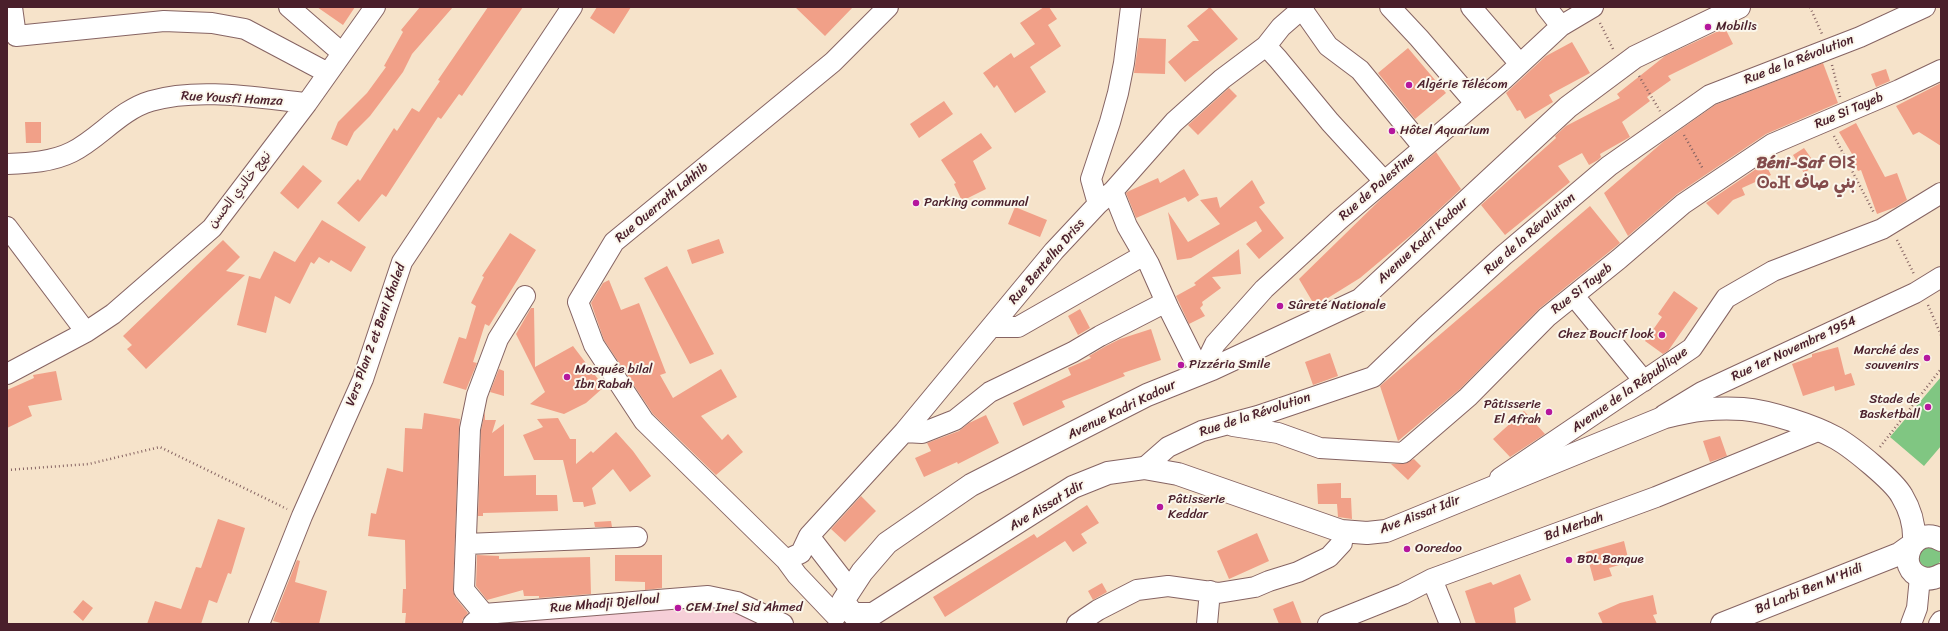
<!DOCTYPE html>
<html>
<head>
<meta charset="utf-8">
<style>
	body { margin:0 }
	#map { position:relative; width:1948px; height:631px; overflow:hidden; background:#f6e3ca; font-family:Sriracha,sans-serif }
	canvas { display:block }
	.frame { position:absolute; inset:0; border:8px solid #4a1f2b; pointer-events:none }
</style>
</head>
<body>
<div id="map">
<canvas width="1948" height="631"></canvas>
<div class="frame"></div>
</div>
<script>
const g = document.querySelector('canvas').getContext('2d');
g.lineJoin = 'round';
function fill(path, color) { g.fillStyle = color; g.fill(path, 'evenodd'); }
function trace(path, color, width, dash) { g.strokeStyle = color; g.lineWidth = width; g.lineCap = dash ? 'butt' : 'round'; g.setLineDash(dash || []); g.stroke(path); }
function drawText(font, color, halo, rows, align = 'center') {
  g.font = font + ' Sriracha,"Playpen Sans Arabic","Noto Sans Tifinagh",sans-serif'; g.lineWidth = 4; g.setLineDash([]); g.textBaseline = 'middle'; g.strokeStyle = halo; g.fillStyle = color; for (const [text, x, y, turn = 0] of rows) {
    g.save(); g.translate(x, y); g.rotate((+turn || 0) * Math.PI / 180); g.textAlign = isNaN(turn) ? turn : align; if (halo) g.strokeText(text, 0, 0); g.fillText(text, 0, 0); g.restore();
  }
}
const built = new Path2D(`
	M737,602L765,624H473Z`);
const green = new Path2D(`
	M1941,377V446L1924,466L1890,437Z
	M1919 557a11 11 0 1 1 22 0a11 11 0 1 1-22 0Z`);
const building = new Path2D(`
	M317,7H355L343,25Z
	M420,7H453L412,54L403,72L370,116L354,132L347,146L331,139L338,122L367,93L386,67L384,66L403,32L401,30Z
	M488,7H523L462,96L459,94L441,119L438,117L386,197L382,194L359,222L337,203L358,179L360,181L394,128L397,131L412,108L419,112L440,81L438,80Z
	M597,7H631L614,34L590,18Z
	M795,7H853L825,36Z
	M1044,7H1049L1057,19L1048,25L1061,46L1030,67L1046,92L1015,113L997,85L994,88L983,73L1011,53L1014,58L1035,44L1020,23Z
	M1210,7L1238,39L1185,82L1168,62L1193,41H1199L1187,26Z
	M1725,28L1733,44L1668,76L1671,80L1647,97L1650,101L1622,122L1630,137L1600,154L1601,157L1598,160L1589,165L1582,153L1558,166L1570,182L1505,235L1481,205L1556,138L1555,136L1566,126L1620,98L1617,94L1665,56Z
	M1139,38L1166,39L1165,74L1134,73Z
	M1572,42L1590,73L1549,95L1553,102L1525,119L1520,110L1517,111L1506,93L1546,56Z
	M1408,48L1446,93L1415,119L1378,73Z
	M1823,63L1838,103L1766,134L1677,194L1628,236L1604,193L1663,142L1715,105Z
	M1886,69L1890,81L1876,87L1871,74Z
	M1941,83V146L1919,132L1913,135L1896,106Z
	M1229,88L1237,96L1198,135L1188,125Z
	M944,101L953,114L919,138L910,124Z
	M25,122H41V143H26Z
	M1856,123L1885,177L1897,173L1907,200L1896,207L1877,214L1861,170L1858,171L1849,155L1852,154L1839,132Z
	M981,133L992,148L973,161L986,189L962,201L954,184L956,183L941,160Z
	M1804,148L1816,165L1804,173L1793,155Z
	M1436,152L1461,189L1416,231L1360,278L1315,306L1299,279L1382,198Z
	M1765,163L1771,175L1742,188L1745,195L1733,200L1718,215L1706,203Z
	M303,165L322,181L298,209L280,193Z
	M1184,169L1199,195L1188,202L1185,197L1136,218L1126,193L1129,191L1158,178L1160,183Z
	M1252,180L1265,203L1259,207L1284,238L1259,259L1246,244L1262,231L1256,221L1191,258L1177,260L1168,212L1188,242L1220,224L1200,200L1217,197L1220,208Z
	M1590,206L1620,243L1540,308L1460,389L1398,441L1380,386Z
	M1015,207L1047,220L1040,237L1008,224Z
	M322,220L366,247L351,272L331,260L329,263L319,257L314,264L311,262L290,304L275,296L266,333L237,325L249,276L260,279L274,251L295,262Z
	M510,233L536,250L489,326L485,324L473,362L477,363L466,390L443,383L459,337L466,339L476,306L471,303L484,277L482,276Z
	M719,239L724,253L692,264L687,250Z
	M223,240L240,257L226,271L245,275L146,369L127,349L132,345L123,336Z
	M1239,249L1241,274L1212,277L1221,288L1202,302L1203,305L1200,308L1205,316L1189,324L1176,296L1196,285L1194,283Z
	M667,266L714,354L690,364L644,278Z
	M609,280L621,310L639,303L666,373L660,375L673,398L721,369L737,397L701,416L722,440L728,434L743,452L716,475L653,414L604,340L591,303L603,283Z
	M1674,291L1698,308L1668,351L1663,354L1645,341L1662,317L1658,314Z
	M531,308H534L535,367L573,346L604,387L586,403L564,414L530,404L545,392L516,334Z
	M1080,309L1090,328L1078,335L1068,316Z
	M1151,329L1161,360L1123,373L1125,376L1062,401L1065,407L1023,426L1013,403L1071,375L1068,368L1091,358L1089,356L1106,346L1120,339Z
	M1838,347L1845,375L1851,373L1855,385L1835,391L1834,386L1803,396L1792,364L1812,357V354Z
	M1330,353L1338,376L1313,385L1305,362Z
	M499,369L504,371V396L490,392Z
	M56,371L62,400L28,406L32,416L7,428V390L34,378L33,375Z
	M485,411V420H496L492,433L504,424V476L536,475V495H557L558,511L483,513V516H478L481,430Z
	M1524,411L1545,434L1510,457L1493,439Z
	M424,413L460,419L459,429L453,590L455,597L468,613L462,620V624H405L406,613H402L403,589H406L405,540L368,536L371,513L376,514L387,468L403,472L405,428L422,429Z
	M986,415L999,443L958,464L957,462L924,477L915,458L931,451L927,443L959,431L969,423Z
	M558,418L570,439H576V464L591,451L593,453L616,432L633,451L651,476L630,492L613,469L592,488L596,504L584,507L583,502H573L563,460H534L523,435L543,427L537,419Z
	M1720,436L1727,456L1710,462L1703,441Z
	M1414,459L1421,466L1408,480L1391,464H1403Z
	M1341,483V498H1351L1352,519L1338,517L1337,504H1318L1317,484Z
	M861,496L876,511L845,542L831,529Z
	M1087,505L1099,523L1081,534L1087,543L1073,552L1065,541L945,617L933,597L1034,534L1037,538Z
	M218,519L245,528L231,574L228,573L217,603L209,600L201,624H147L155,601L181,609L196,567L201,568Z
	M611,521L612,527H595L594,522Z
	M1257,533L1269,561L1229,579L1217,551Z
	M1624,541L1629,562L1609,568L1612,576L1594,581L1586,552Z
	M477,555L499,556V559L590,557L591,594L539,598V596H524L523,590L487,600L476,586Z
	M615,555H662V588L645,590V582L615,581Z
	M297,560L300,561L295,582L327,591L319,624H285L273,621Z
	M1520,574L1531,600L1514,608L1516,624H1476L1465,591L1491,582L1493,585Z
	M1102,583L1107,592L1093,600L1088,591Z
	M1653,595L1657,614L1653,615L1657,624H1603L1598,613L1620,603Z
	M83,600L93,608L83,621L73,612Z
	M1293,601L1302,624H1279L1273,609Z`);
const path = new Path2D(`
	M1810,7L1822,34
	M1600,23L1614,51
	M1832,65L1840,97
	M1639,76L1660,111
	M1684,135L1703,169
	M1834,136L1874,213
	M1897,240L1914,274
	M1928,305L1941,335
	M1880,447L1941,369
	M7,470L89,464L160,447L287,509`);
const minor = new Path2D(`
	M12,7L16,36L164,21L212,23L245,29L328,73
	M289,7L342,53
	M1390,7L1419,38L1475,103
	M1471,7L1520,64
	M1546,7L1561,26
	M1302,9L1328,46L1360,70L1423,147
	M1266,46L1278,59L1330,122L1384,181
	M7,164C29,163 52,162 72,152C100,138 120,110 151,101C199,87 258,98 307,103
	M1113,191L1127,226L1149,264L1169,309L1201,373
	M1098,204L1091,179L1110,122L1118,93L1124,63L1131,7
	M7,227L86,332
	M1574,296L1644,381
	M991,327H1018L1144,255
	M1201,373L1215,344L1264,289L1339,220L1503,80L1561,26L1593,7
	M7,374L86,332L113,314L212,228L307,103L375,7
	M1664,415L1702,392L1915,293L1941,277
	M1233,426L1278,433L1320,448L1403,453L1468,397L1547,317L1619,259L1683,204L1772,144L1899,90L1941,70
	M904,432L922,433L955,420L990,392L1073,352L1100,336L1166,302
	M1144,468L1168,447L1202,431L1258,416L1373,377L1425,327L1504,255L1609,166L1710,95L1860,37L1925,7
	M1500,478L1692,348L1726,298L1773,271L1882,229L1941,193
	M809,536L904,432L1054,251L1098,204L1113,191L1174,122L1222,79L1266,46L1281,27L1304,7
	M466,544L637,537
	M786,560L644,421L594,345L578,302L614,242L833,62L888,7
	M1432,579L1450,624
	M484,614L464,590L470,429L477,395L498,339L525,296
	M836,616L797,575L786,560L801,553L809,536L850,589
	M259,624L302,516L363,379L402,262L572,7
	M473,624L484,614L708,596L737,602L783,624
	M1077,624L1098,610L1137,590L1168,586L1218,593L1255,587L1269,581L1298,572L1329,557L1342,543L1341,531
	M1207,624L1210,591
	M1328,624L1403,594L1432,579L1656,497L1820,430
	M1911,624L1917,608L1920,577
	M1939,624L1941,621`);
const major = new Path2D(`
	M1739,7L1635,57L1568,107L1360,300L1212,369L1147,395L971,485L887,543L862,572L843,601L853,614H873L1073,487L1108,473L1144,468L1178,474L1341,531L1367,533L1386,531L1665,417C1693,410 1715,407 1743,409C1769,411 1814,426 1836,438C1852,447 1894,481 1902,496C1911,511 1915,526 1914,543
	M1941,540C1912,523 1893,569 1923,578C1929,580 1935,578 1941,575
	M1722,624L1899,554L1913,544`);
const markers = [
	[1708,27,4,"#b5179e"],
	[1409,85,4,"#b5179e"],
	[1392,131,4,"#b5179e"],
	[916,203,4,"#b5179e"],
	[1280,306,4,"#b5179e"],
	[1662,335,4,"#b5179e"],
	[1927,358,4,"#b5179e"],
	[1181,365,4,"#b5179e"],
	[567,377,4,"#b5179e"],
	[1928,407,4,"#b5179e"],
	[1549,412,4,"#b5179e"],
	[1160,507,4,"#b5179e"],
	[1407,549,4,"#b5179e"],
	[1569,560,4,"#b5179e"],
	[678,608,4,"#b5179e"]
];
const poiNames = [
	["Mobilis",1716,27],
	["Algérie Télécom",1417,85],
	["Hôtel Aquarium",1400,131],
	["Parking communal",924,203],
	["Sûreté Nationale",1288,306],
	["Chez Boucif look",1654,335,"right"],
	["Marché des",1919,351,"right"],
	["souvenirs",1919,366,"right"],
	["Pizzéria Smile",1189,365],
	["Mosquée bilal",575,370],
	["Ibn Rabah",575,385],
	["Stade de",1920,400,"right"],
	["Basketball",1920,415,"right"],
	["Pâtisserie",1541,405,"right"],
	["El Afrah",1541,420,"right"],
	["Pâtisserie",1168,500],
	["Keddar",1168,515],
	["Ooredoo",1415,549],
	["BDL Banque",1577,560],
	["CEM Inel Sid Ahmed",686,608]
];
const streetNames = [
	["Rue de la Révolution",1799,60,-21],
	["Rue Yousfi Hamza",232,99,3],
	["Rue Si Tayeb",1849,111,-23],
	["Rue de Palestine",1377,187,-41],
	["نهج خالدي الحسن",240,190,-52],
	["Rue Ouerrath Lahhib",662,203,-40],
	["Rue de la Révolution",1530,234,-41],
	["Avenue Kadri Kadour",1423,241,-43],
	["Rue Bentelha Driss",1047,262,-49],
	["Rue Si Tayeb",1582,289,-38],
	["Vers Plan 2 et Beni Khaled",376,335,-70],
	["Rue 1er Novembre 1954",1794,349,-25],
	["Avenue de la République",1630,390,-35],
	["Avenue Kadri Kadour",1122,410,-26],
	["Rue de la Révolution",1255,415,-18],
	["Ave Aissat Idir",1047,506,-31],
	["Ave Aissat Idir",1420,515,-21],
	["Bd Merbah",1574,527,-20],
	["Bd Larbi Ben M'Hidi",1809,589,-22],
	["Rue Mhadji Djelloul",605,604,-5]
];
const districtNames = [
	["Béni-Saf ⴱⵏⵉ",1806,164],
	["ⵙⴰⴼ بني صاف",1806,184]
];
fill(built, '#f6cfd8');
fill(green, '#80c682');
fill(building, '#f1a088');
trace(minor, '#866463', 22);
trace(major, '#866463', 24);
trace(path, '#866463', 2.5, [1, 3]);
trace(minor, '#fff', 20);
trace(major, '#fff', 22);
for (const [x, y, r, color] of markers) { const dot = new Path2D(); dot.arc(x, y, r, 0, 2 * Math.PI); g.fillStyle = color; g.fill(dot); trace(dot, '#fbf7ec', 1.5); }
drawText('13px', '#4a1f2b', '#fbf7ec', poiNames, 'left');
drawText('13px', '#4a1f2b', '#fbf7ec', streetNames);
drawText('bold 17px', '#844c4c', '#fbf7ec', districtNames);
</script>
</body>
</html>
